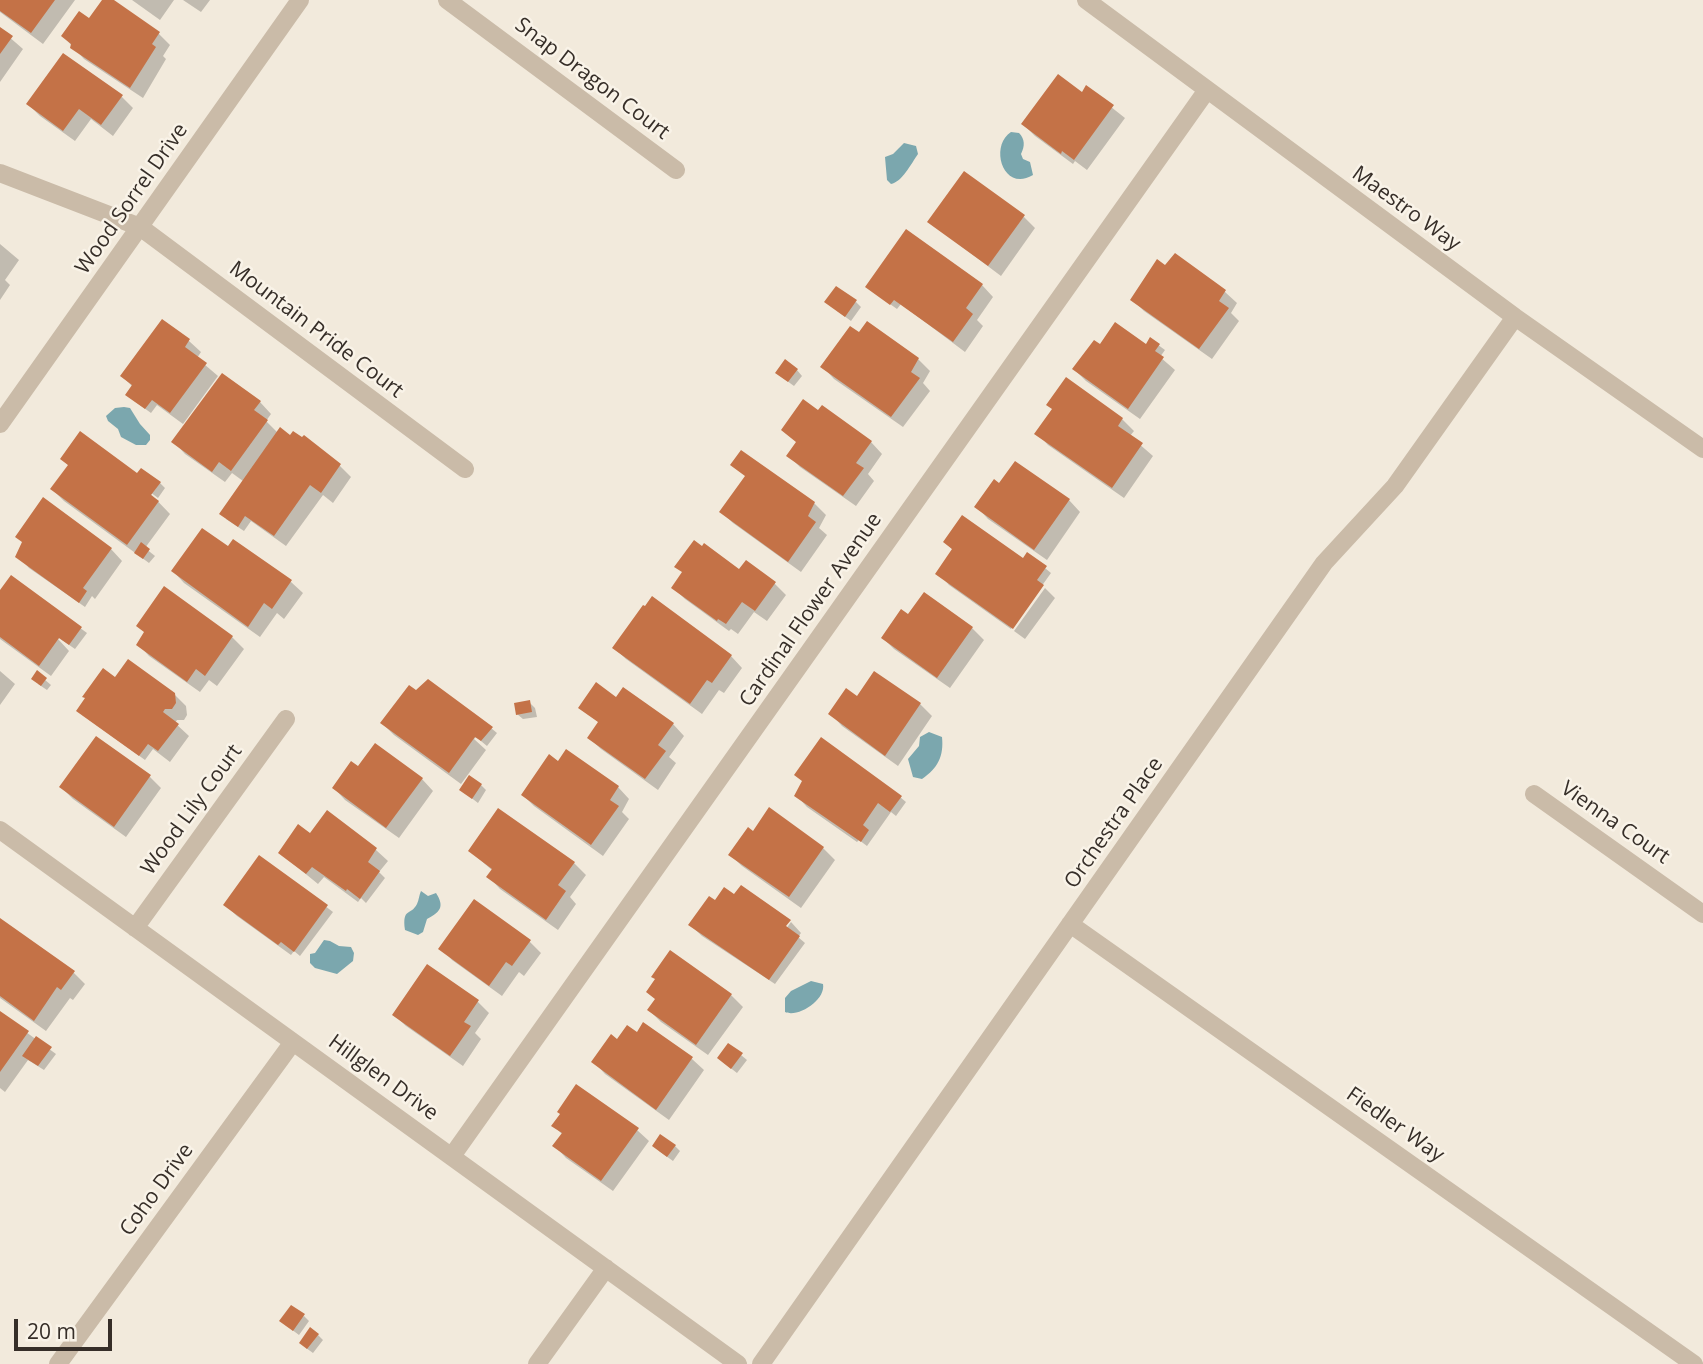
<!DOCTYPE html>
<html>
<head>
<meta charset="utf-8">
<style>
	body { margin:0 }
	#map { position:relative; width:1703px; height:1364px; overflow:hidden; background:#f2eadc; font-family:"Open Sans",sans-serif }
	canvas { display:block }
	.scale { position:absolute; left:14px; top:1319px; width:98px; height:32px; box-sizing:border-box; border:4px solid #362e28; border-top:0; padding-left:9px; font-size:21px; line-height:24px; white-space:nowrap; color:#362e28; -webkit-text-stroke:5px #f9f3e8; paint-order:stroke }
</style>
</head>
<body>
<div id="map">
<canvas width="1703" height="1364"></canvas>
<div class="scale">20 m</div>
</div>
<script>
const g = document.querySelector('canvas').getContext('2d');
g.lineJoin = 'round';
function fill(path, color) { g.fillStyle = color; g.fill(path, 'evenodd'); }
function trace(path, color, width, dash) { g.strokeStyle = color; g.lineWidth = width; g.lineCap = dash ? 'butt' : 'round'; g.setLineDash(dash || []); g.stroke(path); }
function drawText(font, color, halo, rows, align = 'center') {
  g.font = font + ' "Open Sans",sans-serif'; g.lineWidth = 5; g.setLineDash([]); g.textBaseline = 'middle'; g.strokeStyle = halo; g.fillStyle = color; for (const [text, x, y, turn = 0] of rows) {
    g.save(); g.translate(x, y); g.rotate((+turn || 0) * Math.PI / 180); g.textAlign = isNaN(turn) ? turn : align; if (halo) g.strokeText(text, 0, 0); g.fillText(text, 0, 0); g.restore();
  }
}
const water = new Path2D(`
	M1011,132L1019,133C1025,139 1025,146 1021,154L1023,159L1030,162L1033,175C1003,193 989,146 1011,132Z
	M904,143L916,146L918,154C911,164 902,182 891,184L887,180L885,157L893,154Z
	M124,407L130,408L140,424L150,435V440L146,445H136L121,437L118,429L108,421L106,416L115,408Z
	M929,732L942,737C944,756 938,768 922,779L913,777L908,759L919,746L920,737Z
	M421,891L428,896L436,893C445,907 440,912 427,919L423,932L418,935L405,930C402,907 411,916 417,904C419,900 419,895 421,891Z
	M324,940L330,941L339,946L351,947L354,953L353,961L337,974L315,968L310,963V954L315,953Z
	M811,981L823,984C826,1000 798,1018 785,1012V998L791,991Z`);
const shadow = new Path2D(`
	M0,0H75L43,44L0,12Z
	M104,0H111L159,34L170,45L163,56L166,59L143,98L84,59L63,36L90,21Z
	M132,0H174L160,20Z
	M183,0H210L201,12Z
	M0,29L23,49L0,82Z
	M1087,88L1125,118L1087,170L1075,161L1073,164L1035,136L1023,124L1082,94Z
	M122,97L133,108L113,136L91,119L75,141L40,116L28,104Z
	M1024,217L1035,228L1001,276L949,237Z
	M0,244L19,260L5,280L10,285L0,300Z
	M1176,256L1225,292L1237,303L1231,313L1239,321L1212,359L1144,311L1132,299Z
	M982,285L993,297L977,320L983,326L965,352L901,304L897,309L873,292Z
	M856,302L861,307L851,321L832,307Z
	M162,321L189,341L201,352L197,358L218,376L183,424L157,405L151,413L133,400V387L122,376Z
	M1150,339L1165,350L1160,357L1175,370L1140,419L1086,381L1074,369L1100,347L1152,351Z
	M918,359L930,371L923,383L930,391L903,427L834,379L823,367Z
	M797,370L802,376L794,386L783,378Z
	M260,402L271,414L266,421L278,433L331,457L351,477L333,503L323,495L286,546L251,521L244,531L226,519L243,481L232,473L225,482L185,454L174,442Z
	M1122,419L1134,431L1130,436L1153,456L1124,498L1048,445L1037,433Z
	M797,442H871L882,454L868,474L874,481L856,506L800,467L788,455Z
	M62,459L139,477L160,483L165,488L158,498L146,489L170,514L145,548L155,556L149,563L64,501L52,489L69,466Z
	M1069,500L1080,512L1047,560L988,519L977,507Z
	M814,503L826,515L819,528L827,535L801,572L733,523L721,512Z
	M234,541L291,582L303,593L284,619L277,613L260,637L184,583L173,571L228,549Z
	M945,542L1024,561L1028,554L1051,573L1011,629L949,585L938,573L954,551Z
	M111,549L122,561L95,599L92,596L85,607L29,568L18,556Z
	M740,571L774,583L786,595L767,621L754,612L738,634L731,629L729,631L685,599L674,588Z
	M1045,588L1055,598L1025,639L1014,631Z
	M0,593L57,611L87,633L75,649L59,638L58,639L69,651L51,676L0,639Z
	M925,594L972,628L984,640L950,688L894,649L883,638L909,617Z
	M232,637L244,649L217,686L209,680L200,692L149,656L138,644Z
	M614,648L731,656L742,668L724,693L719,690L702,714L626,659Z
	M0,671L15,684L0,705Z
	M37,673L51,685L47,690L38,684Z
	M875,673L920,704L932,716L898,766L842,726L831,714L857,699Z
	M116,679L174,694L186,706L187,715L184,720H177L175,723L189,736L170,762L153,749L145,760L84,716Z
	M616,700L673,724L684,736L669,757L676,763L658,790L601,749L589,738L600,723L580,708Z
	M529,702L535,708L537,717L523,719L517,714Z
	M382,723L491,728L497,733L487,746L476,737L474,739L486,750L461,784L394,735Z
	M97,738L150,777L161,788L126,837L73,799L61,787Z
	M559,764L618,787L629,799L622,812L629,819L603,856L534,806L523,795Z
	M359,769L422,779L433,791L399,838L345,800L334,788Z
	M481,785L486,790L478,803L461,790Z
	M796,795L900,797L906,802L896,816L891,812L867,846L859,840L857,842L807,807Z
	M499,810L574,863L586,875L570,897L576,904L558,930L500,889L489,877L493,871L470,851Z
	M327,813L376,850L388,861L379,872L385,878L366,903L361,898L358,902L324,877L318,884L280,853L311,836Z
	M753,833L823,848L835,860L801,908L742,866L730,855Z
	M260,857L333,912L300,956L294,951L291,955L237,916L225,905Z
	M791,922L801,933L798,937L805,943L775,984L702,936L690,925L784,926L786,929Z
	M0,923L73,972L85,984L73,1000L70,998L46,1031L0,998Z
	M529,941L541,953L524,976L519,972L502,996L452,960L441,948Z
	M670,952L731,995L743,1007L708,1055L661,1022L649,1010L657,1000Z
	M428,967L478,1002L489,1013L475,1033L481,1039L463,1066L406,1026L394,1015Z
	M0,1013L56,1054L44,1070L28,1060L5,1092L0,1088Z
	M644,1025L692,1059L704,1070L669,1120L605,1074L594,1062L618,1042L637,1034Z
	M741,1055L747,1060L737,1073L724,1063Z
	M554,1126L637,1130L649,1141L613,1191L566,1158L555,1146L563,1135Z
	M675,1146L680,1151L673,1161L659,1151Z
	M304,1316L309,1321L299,1335L287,1326Z
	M318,1335L323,1340L313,1353L306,1348Z`);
const building = new Path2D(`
	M0,0H55L31,33L0,11Z
	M102,0H114L160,32L152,44L156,47L130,88L70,48L71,44L61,36L79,11L89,18Z
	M0,27L13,36L0,54Z
	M63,53L123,95L101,125L79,109L63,131L26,104Z
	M1058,74L1082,92L1086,85L1114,105L1074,160L1062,151L1061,154L1021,124Z
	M964,171L1025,215L988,266L927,222Z
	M906,229L983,284L966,308L973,314L953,342L894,300L890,305L865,287Z
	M1175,253L1226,290L1219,301L1229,308L1199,349L1130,300L1157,259L1165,265Z
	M836,286L857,300L845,317L824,302Z
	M162,319L190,339L185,347L207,363L170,413L152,400L145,409L125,395L132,385L120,376Z
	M867,321L919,358L911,372L920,378L891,417L820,367L850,326L859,332Z
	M1115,322L1146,344L1150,337L1160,344L1155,351L1164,357L1128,409L1072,369L1094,340L1100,344Z
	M785,359L798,369L788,382L775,373Z
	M222,373L261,401L254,410L268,420L231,471L219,462L212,472L171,442Z
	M1066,377L1123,418L1118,426L1143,443L1112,488L1034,434L1052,409L1046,405Z
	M803,399L818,410L822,405L872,441L856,463L864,468L843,496L786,456L796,442L781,430Z
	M280,427L290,435L293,431L302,437L304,435L341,464L321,493L310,485L274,536L245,516L238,527L219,514Z
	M80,431L137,473L141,468L161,482L151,495L159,501L127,545L50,489L68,465L60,459Z
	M741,450L815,502L808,516L816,522L788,562L719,512L745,476L730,465Z
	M1015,461L1070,499L1034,550L974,507L994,479L999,483Z
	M43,497L112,548L83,588L87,591L79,603L15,557L22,542L15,537Z
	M962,515L1023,558L1027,552L1047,566L1037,580L1044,585L1013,629L935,574L952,549L943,542Z
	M202,528L228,546L233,539L292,580L272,609L264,603L248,627L171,571Z
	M694,540L702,546L704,543L739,569L746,560L776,582L755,611L742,602L726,624L718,619L717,621L671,588L682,572L674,567Z
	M141,542L150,549L143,559L134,553Z
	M11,575L82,627L69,645L59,638L39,666L0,637V590Z
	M164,586L233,636L205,676L196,669L187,682L136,645L144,632L136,626Z
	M924,592L973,627L937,678L881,638L901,609L908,614Z
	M652,596L732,655L712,683L707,680L690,704L612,648L643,605L645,606Z
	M128,659L175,693L176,703L172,709H165L163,712L179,724L158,751L148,744L139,756L76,711L85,698L82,697L103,668L115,677Z
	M37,670L47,678L41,686L31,679Z
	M874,671L921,703L885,756L828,714L846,688L857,696Z
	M428,679L493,727L481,741L475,737L449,773L380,723L409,685L416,690Z
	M596,682L616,697L623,687L674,723L658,745L666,751L645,779L587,738L598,722L578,708Z
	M530,700L532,712L516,715L514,703Z
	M96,736L151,775L114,827L59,787Z
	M821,737L902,796L890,812L878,803L863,825L869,830L861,842L794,796L802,781L794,775Z
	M375,743L423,778L386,828L332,788L351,761L358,766Z
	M566,749L619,786L610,800L619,806L591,845L521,795L549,754L558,761Z
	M469,775L482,784L472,799L459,790Z
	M769,807L824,847L789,897L728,855L748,827L753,831Z
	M498,808L575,862L558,885L566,891L546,920L486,877L492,869L468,851Z
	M327,810L377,848L368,862L380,871L360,899L347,889L346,891L312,867L306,874L278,853L298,824L310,833Z
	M259,855L328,905L294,952L281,942L278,945L223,905Z
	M741,885L791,920L786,926L800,936L769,980L688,925L709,896L715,900L724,887L734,894Z
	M474,899L531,940L512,966L506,962L489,986L438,949Z
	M0,918L75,971L61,990L57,987L34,1021L0,996Z
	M670,950L732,994L696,1045L647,1010L655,999L646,992L655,979L651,977Z
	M427,964L479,1000L464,1022L471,1026L450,1056L392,1015Z
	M0,1011L29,1031L0,1072Z
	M643,1022L693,1057L656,1110L591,1062L611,1034L617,1039L627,1025L637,1032Z
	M36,1036L52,1047L38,1066L22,1056Z
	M728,1043L743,1053L731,1069L717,1058Z
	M576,1084L639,1128L601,1181L552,1146L562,1133L551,1126L560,1114L557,1112Z
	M660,1134L676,1145L667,1157L652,1146Z
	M291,1305L305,1314L293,1331L279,1321Z
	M310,1327L319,1334L307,1349L299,1343Z`);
const minor = new Path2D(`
	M447,0L676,170
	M1086,0L1515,317L1703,449
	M0,173L140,227L465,469
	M0,424L300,0
	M1534,794L1703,914
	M0,830L738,1364
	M1070,924L1694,1364
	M135,928L286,719
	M452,1156L1207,90
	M58,1364L293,1042
	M537,1364L606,1268
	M761,1364L1324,563L1395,486L1515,317`);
const streetNames = [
	["Snap Dragon Court",592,79,37],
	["Wood Sorrel Drive",132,199,-55],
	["Maestro Way",1406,209,36],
	["Mountain Pride Court",316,330,37],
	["Cardinal Flower Avenue",811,610,-55],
	["Wood Lily Court",192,810,-54],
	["Orchestra Place",1114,823,-55],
	["Vienna Court",1615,823,35],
	["Hillglen Drive",383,1078,36],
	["Fiedler Way",1395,1125,35],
	["Coho Drive",157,1190,-54]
];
fill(water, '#7ba7ae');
fill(shadow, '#0003');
fill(building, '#c47247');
trace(minor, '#cabba8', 18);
drawText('21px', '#362e28', '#f9f3e8', streetNames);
</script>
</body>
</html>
